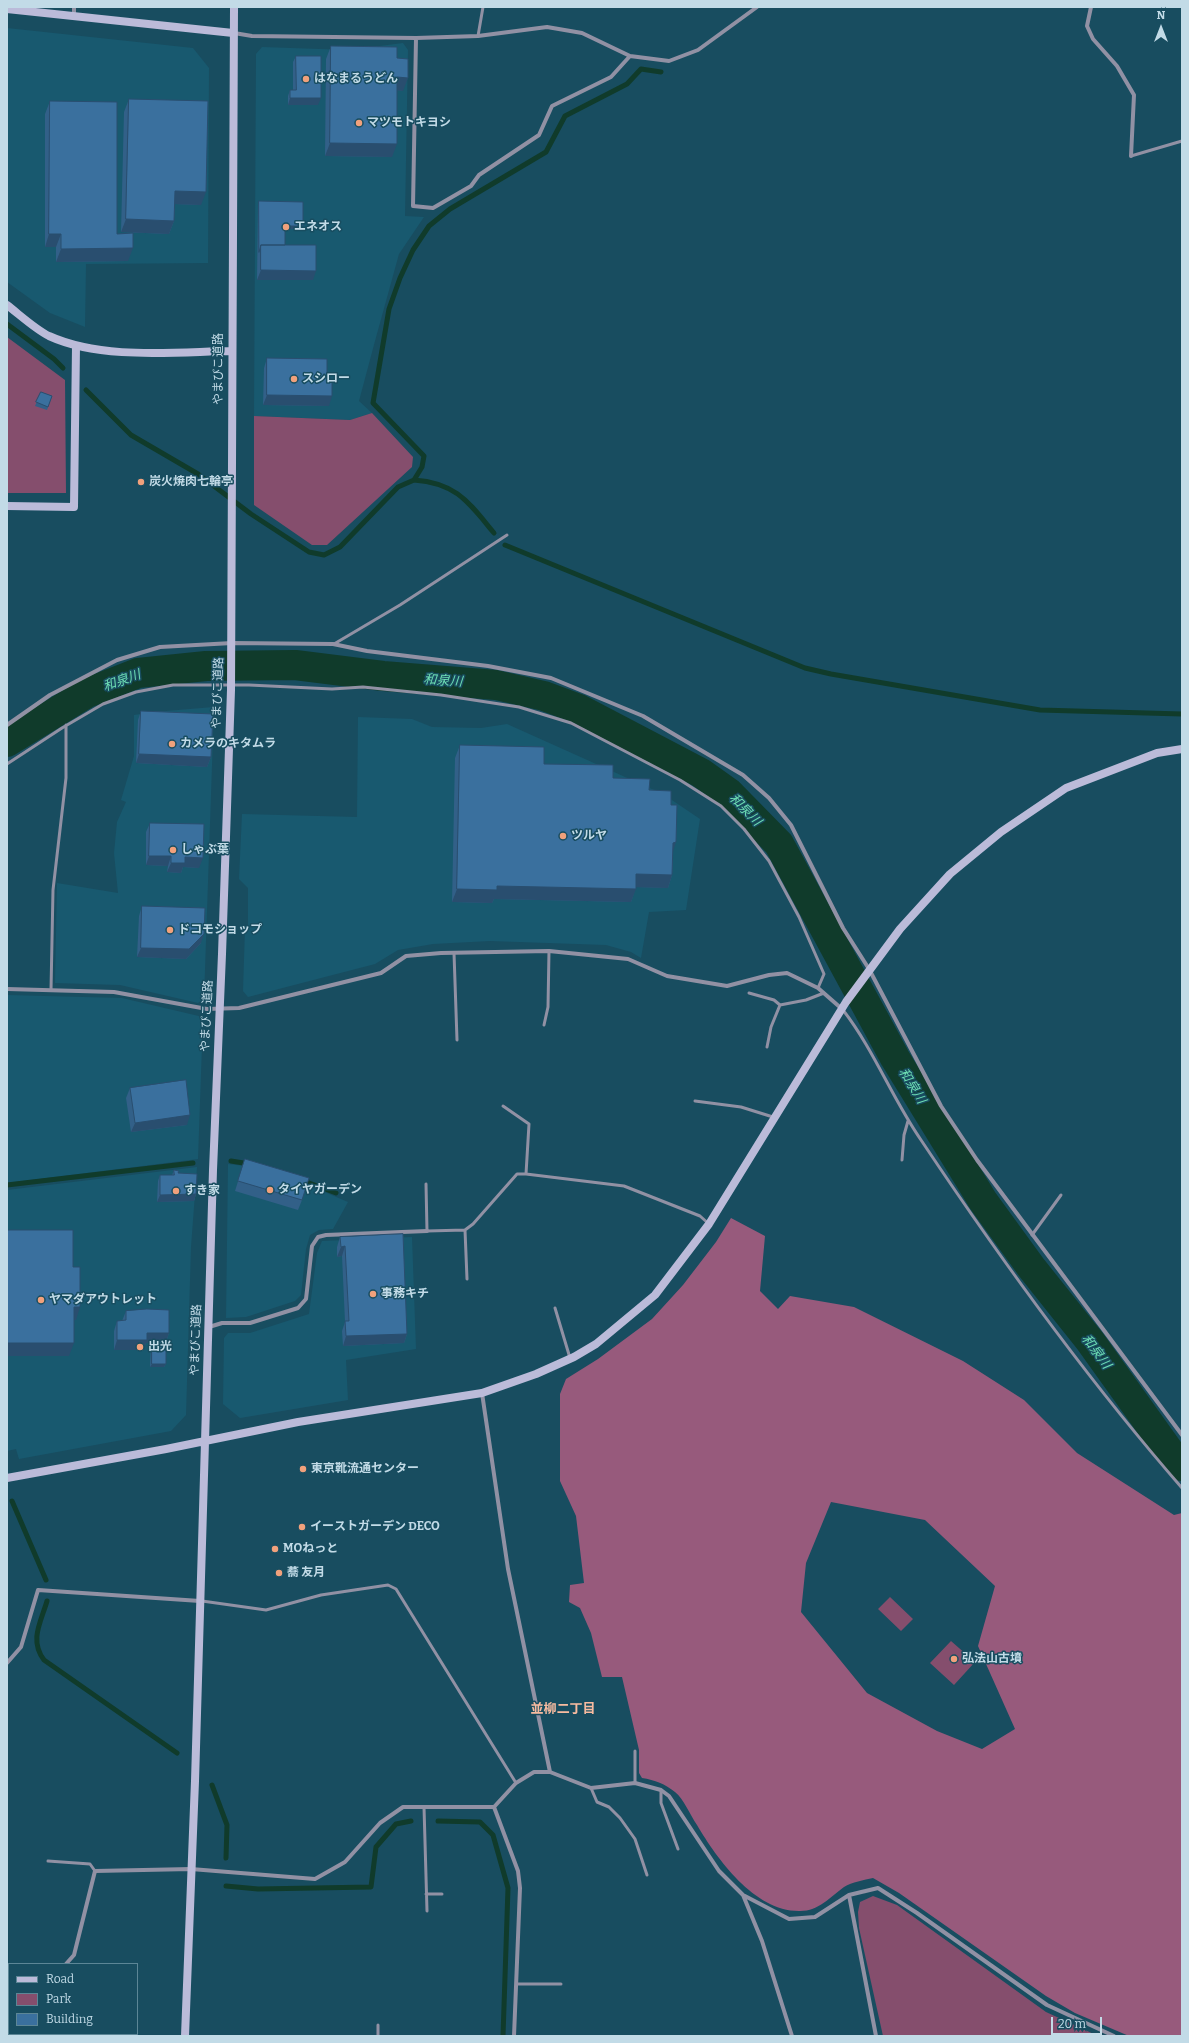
<!DOCTYPE html>
<html>
<head>
<meta charset="utf-8">
<style>
	body { margin:0 }
	#map { position:relative; width:1189px; height:2043px; overflow:hidden; background:#184d60; font-family:Bitter,serif }
	canvas { display:block }
	.frame { position:absolute; inset:0; border:8px solid #c2dbe7; pointer-events:none }
	.legend { position:absolute; left:8px; top:1963px; width:130px; height:72px; box-sizing:border-box; background:#184d60; border:1px solid #5c8696; margin:0; padding:5px 7px; list-style:none; font-size:12px; color:#c2dbe7 }
	.legend li { display:flex; align-items:center; gap:8px; height:20px }
	.legend b { width:20px; border:1px solid #5c8696 }
	.north { position:absolute; left:1141px; top:8px; width:40px; height:40px; -webkit-text-stroke:3px #184d60; paint-order:stroke; rotate:0deg; font-size:11px; font-weight:700; line-height:16px; text-align:center; color:#c2dbe7 }
	.north::after { content:''; display:block; margin:auto; width:14px; height:18px; background:#c2dbe7; clip-path:polygon(50% 0,100% 100%,50% 72%,0 100%) }
	.scale { position:absolute; left:1051px; top:2017px; width:51px; height:18px; box-sizing:border-box; border:2px solid #c2dbe7; border-top:0; padding-left:5px; font-size:12px; line-height:14px; white-space:nowrap; color:#c2dbe7; -webkit-text-stroke:3px #184d60; paint-order:stroke }
</style>
</head>
<body>
<div id="map">
<canvas width="1189" height="2043"></canvas>
<div class="frame"></div>
<ul class="legend">
<li><b style="height:5px;background:#bbbbd9"></b>Road</li>
<li><b style="height:11px;background:#854e6d"></b>Park</li>
<li><b style="height:11px;background:#3a709e"></b>Building</li>
</ul>
<div class="north">N</div>
<div class="scale">20 m</div>
</div>
<script>
const g = document.querySelector('canvas').getContext('2d');
g.lineJoin = 'round';
function fill(path, color) { g.fillStyle = color; g.fill(path, 'evenodd'); }
function trace(path, color, width, dash) { g.strokeStyle = color; g.lineWidth = width; g.lineCap = dash ? 'butt' : 'round'; g.setLineDash(dash || []); g.stroke(path); }
function drawText(font, color, halo, rows, align = 'center') {
  g.font = font + ' Bitter,"Noto Sans JP",serif'; g.lineWidth = 3; g.setLineDash([]); g.textBaseline = 'middle'; g.strokeStyle = halo; g.fillStyle = color; for (const [text, x, y, turn = 0] of rows) {
    g.save(); g.translate(x, y); g.rotate((+turn || 0) * Math.PI / 180); g.textAlign = isNaN(turn) ? turn : align; if (halo) g.strokeText(text, 0, 0); g.fillText(text, 0, 0); g.restore();
  }
}
const built = new Path2D(`
	M7,28L193,48L209,68L208,263L86,264L85,327L50,313L7,282Z
	M403,43L408,50L405,216L424,217L399,254L375,341L359,401L372,413L350,420L254,416L256,54L262,47L348,50Z
	M214,707L204,999L198,1003L120,985L55,983L57,883L118,893L114,853L117,822L126,802L121,800L134,756V715L154,712Z
	M358,717L412,719L432,727L481,728L507,724L663,794L700,819L686,910L649,912L641,958L631,952L606,945L490,941L433,944L398,950L375,964L248,997L243,991L245,928L248,925V888L239,879L242,814L357,817Z
	M7,995L122,998L203,1017L198,1159L7,1183Z
	M228,1164L262,1168L282,1174L348,1202L333,1229L319,1230L310,1235L306,1249L301,1295L295,1301L246,1317L226,1318Z
	M197,1167L191,1247L186,1415L171,1431L19,1459L16,1449L7,1451V1190Z
	M412,1237L416,1349L346,1360L348,1400L240,1418L223,1404L224,1338L228,1333H250L309,1314L317,1253L322,1241Z`);
const green = new Path2D(`
	M7,337L65,380L66,493H7Z
	M372,413L413,457L412,467L327,545H312L254,505V416L350,420Z
	M890,1597L913,1619L901,1631L878,1609Z
	M951,1641L975,1662L954,1685L930,1663Z
	M873,1896L897,1905L1046,2012L1098,2036H883L859,1928L858,1912L860,1902Z`);
const forest = new Path2D(`
	M731,1218L765,1236L760,1291L778,1309L790,1296L854,1307L963,1361L1024,1400L1077,1453L1174,1515L1182,1513V2036H1129L1075,2013L1046,1996L899,1893L873,1878C864,1880 852,1882 844,1887C830,1897 819,1911 800,1911C755,1912 717,1859 697,1825C690,1815 684,1799 675,1792C665,1784 655,1780 642,1778L639,1773V1750L622,1677H602L591,1633L580,1608L569,1602L570,1585L584,1583L576,1516L560,1481V1394L566,1379L598,1359L652,1319L683,1285L716,1242ZM831,1502L925,1520L995,1586L978,1646L1015,1729L982,1749L937,1731L867,1693L801,1612L806,1563Z`);
const stream = new Path2D(`
	M7,324L54,359L63,368
	M86,390L131,435L198,474L251,514L309,552L324,555L340,547L398,487L414,480L422,467L424,456L373,403L389,309L400,278L413,250L429,226L450,209L546,152L565,116L627,84L641,69L661,72
	M414,480C457,483 469,503 494,533
	M505,545L805,668L831,674L1040,710L1182,714
	M231,1161L250,1164
	M301,1180L336,1193
	M7,1185L193,1163
	M12,1501L46,1580
	M47,1601C41,1622 29,1640 44,1660L177,1753
	M212,1785L227,1825L226,1858
	M438,1821L480,1822L493,1835L508,1888L503,2036
	M226,1886L258,1889L371,1887L376,1847L396,1824L411,1821`);
const river = new Path2D(`
	M7,742L87,693L138,673L206,666L295,665L383,676L496,685L544,696L579,709L701,773L729,793L779,844L895,1058L983,1201L1031,1267L1090,1341L1171,1454L1182,1466`);
const lane = new Path2D(`
	M478,36L483,7
	M1131,156L1182,141
	M334,644L400,605L507,535
	M7,764L62,728L103,704L136,692L173,685H249L332,689L363,687L441,695L519,707L571,723L680,780L721,806L744,829L769,861L799,917L824,974L818,988
	M454,953L457,1040
	M51,990L53,890L66,778V725
	M749,993L774,1000L780,1005
	M843,1010C874,1050 892,1098 921,1140C1001,1260 1087,1379 1182,1488
	M544,1025L548,1007L549,951
	M767,1047L771,1027L780,1005L806,1000L824,993
	M695,1101L741,1107L773,1117
	M902,1160L904,1135L908,1121
	M526,1174L624,1186L700,1216L709,1224
	M426,1184L427,1231L465,1230L467,1279
	M465,1230L473,1224L517,1174H526L529,1124L503,1106
	M1032,1235L1061,1195
	M555,1308L570,1358
	M202,1601L266,1610L321,1595L388,1585L396,1589L516,1783
	M635,1751V1783
	M591,1788L597,1802L609,1807L620,1818L635,1839L647,1875
	M661,1790V1803L678,1849
	M424,1807L427,1911
	M48,1861L90,1864L95,1871
	M426,1894H442
	M517,1984H561
	M378,2036V2025`);
const street = new Path2D(`
	M1091,7L1087,26L1093,39L1117,66L1134,95L1131,156
	M74,17V7
	M234,33L252,36L416,38L478,36L547,27L582,33L630,56L669,61L698,50L757,7
	M416,38L413,206L433,208L471,186L479,175L539,135L552,106L611,77L630,56
	M7,725L50,695L117,660L160,647L232,643L333,644L367,651L488,666L551,678L643,716L743,775L769,798L791,825L843,928L869,969L941,1106L977,1160L1182,1435
	M7,989L114,992L207,1009L239,1008L381,973L406,956L441,953L549,951L628,959L667,976L727,986L769,975L787,973L818,988L842,1009
	M209,1327L222,1323H250L298,1308L306,1299L312,1246L318,1237L326,1235L427,1231
	M482,1393L508,1569L550,1772
	M7,1663L21,1647L38,1590L200,1601
	M494,1807L518,1871L520,1888L514,2036
	M743,1895L762,1941L792,2036
	M849,1895L876,2036
	M66,1964L74,1955L95,1871L191,1869L315,1879L345,1862L380,1823L403,1807H494L516,1783L534,1772H550L591,1788L635,1783L661,1790L669,1796L719,1871L743,1895L789,1919L815,1917L849,1895L878,1888L917,1913L1047,2005L1114,2036
	M7,1965H9`);
const secondary = new Path2D(`
	M7,9L233,33
	M7,305C20,315 35,329 49,336C102,360 173,352 231,351
	M7,506L74,507L76,346
	M7,1478L166,1449L298,1422L482,1393L536,1374L574,1357L596,1344L655,1295L709,1224L846,1002L900,929L950,874L1001,832L1066,788L1157,753L1182,749
	M185,2036L195,1781L213,1170L222,954L231,690L234,7`);
const wall = new Path2D(`
	M331,46L403,91L397,90L392,157L325,156L326,59Z
	M296,56L318,105H288V96L290,90H293V62Z
	M129,99L201,205L174,204V221L169,234L121,232L124,112Z
	M50,101L117,234L128,261L56,262V247H45V114Z
	M259,201L302,229H285V245L313,280H257L258,205Z
	M267,358L327,379L329,406L263,405L264,368Z
	M41,392L52,396L47,410L35,406Z
	M141,711L211,757L207,767L136,763L138,720Z
	M460,745L544,764L613,778L649,790L671,805L673,851L672,875L668,888L636,887L631,902L494,899L492,903L452,902L455,758Z
	M150,823L199,868L183,867L181,873L167,872L168,866L146,865V832Z
	M142,906L201,943L186,959L137,957L139,916Z
	M130,1088L187,1125L131,1132L126,1098Z
	M245,1159L302,1200L298,1210L235,1191Z
	M174,1170L178,1173L196,1194L194,1201L157,1202L158,1181L160,1175H172Z
	M340,1237L407,1334L404,1343L343,1346L342,1331L345,1322L342,1256L337,1257V1247Z
	M126,1311L169,1333L166,1342V1364L164,1367H150L151,1343H146L143,1350H114V1331L117,1321H122Z`);
const shadedWall = new Path2D(`
	M397,77L408,78L403,91L393,90Z
	M290,98H321L318,105H288Z
	M330,143L397,144L392,157L325,156Z
	M175,191L206,192L201,205L170,204Z
	M126,219L174,221L169,234L121,232Z
	M285,226H303L302,229H283Z
	M49,234H61L56,247H45Z
	M133,248L128,261L56,262L61,249Z
	M261,270L316,271L313,280H257Z
	M267,395L332,396L329,406L263,405Z
	M139,754L211,757L207,767L136,763Z
	M676,842L672,855L673,843Z
	M149,856H171L168,866L146,865Z
	M185,857L203,858L199,868L183,867L181,873L167,872L171,863Z
	M636,874L672,875L668,888L631,887Z
	M497,886L636,889L631,902L494,899L492,903L452,902L457,889Z
	M204,934L201,943L186,959L137,957L141,948Z
	M190,1115L187,1125L131,1132L135,1123Z
	M196,1194L194,1201L157,1202L160,1195Z
	M345,1246L342,1256L337,1257L341,1247Z
	M74,1307H80L76,1320H69Z
	M147,1333H169L166,1342L152,1341L151,1343H146L143,1350H114L117,1340Z
	M407,1334L404,1343L343,1346L346,1336Z
	M7,1343H74L69,1356H7Z
	M152,1364H166L164,1367H150Z`);
const building = new Path2D(`
	M331,46L397,47V58L408,59V78L397,77V144L330,143Z
	M296,56H321V98H290V90H296Z
	M129,99L208,101L206,192L175,191L174,221L126,219Z
	M50,101L117,102V234L133,233V248L61,249V234H49Z
	M259,201L303,202V226H285V245H261L259,252Z
	M261,245H316V271L261,270Z
	M267,358L327,359V379H332V396L267,395Z
	M41,392L52,396L48,407L36,402Z
	M141,711L213,714L211,757L139,754Z
	M460,745L544,747V764L613,765V778L650,779L649,790L671,791V805H677L676,842L673,843L672,875L636,874V889L497,886V890L457,889Z
	M150,823L204,824L203,858L185,857V863H171V856H149Z
	M142,906L205,908L204,934L189,949L141,948Z
	M186,1080L190,1115L135,1123L130,1088Z
	M245,1159L309,1178L302,1200L238,1181Z
	M174,1170L179,1171L178,1173L197,1174L196,1194L160,1195V1175H174Z
	M7,1230H73V1267H80V1307H74V1343H7Z
	M403,1234L407,1334L346,1336L345,1321H349L345,1246L341,1247L340,1237Z
	M147,1309L169,1310V1333H147V1340H117V1321L126,1320V1311Z
	M152,1341H166V1364H152Z`);
const markers = [
	[306,79,4,"#f1a17c"],
	[359,123,4,"#f1a17c"],
	[286,227,4,"#f1a17c"],
	[294,379,4,"#f1a17c"],
	[141,482,4,"#f1a17c"],
	[172,744,4,"#f1a17c"],
	[563,836,4,"#f1a17c"],
	[173,850,4,"#f1a17c"],
	[170,930,4,"#f1a17c"],
	[270,1190,4,"#f1a17c"],
	[176,1191,4,"#f1a17c"],
	[373,1294,4,"#f1a17c"],
	[41,1300,4,"#f1a17c"],
	[140,1347,4,"#f1a17c"],
	[303,1469,4,"#f1a17c"],
	[302,1527,4,"#f1a17c"],
	[275,1549,4,"#f1a17c"],
	[279,1573,4,"#f1a17c"],
	[954,1659,4,"#f1a17c"]
];
const poiNames = [
	["はなまるうどん",314,79],
	["マツモトキヨシ",367,123],
	["エネオス",294,227],
	["スシロー",302,379],
	["炭火焼肉七輪亭",149,482],
	["カメラのキタムラ",180,744],
	["ツルヤ",571,836],
	["しゃぶ葉",181,850],
	["ドコモショップ",178,930],
	["タイヤガーデン",278,1190],
	["すき家",184,1191],
	["事務キチ",381,1294],
	["ヤマダアウトレット",49,1300],
	["出光",148,1347],
	["東京靴流通センター",311,1469],
	["イーストガーデン DECO",310,1527],
	["MOねっと",283,1549],
	["蕎 友月",287,1573],
	["弘法山古墳",962,1659]
];
const streetNames = [
	["やまびこ道路",219,369,-90],
	["やまびこ道路",218,693,-88],
	["やまびこ道路",207,1016,-87],
	["やまびこ道路",196,1340,-88]
];
const waterNames = [
	["和泉川",122,681,-20],
	["和泉川",443,681,4],
	["和泉川",745,810,45],
	["和泉川",912,1086,58],
	["和泉川",1096,1352,53]
];
const neighbourhoodNames = [
	["並柳二丁目",563,1709]
];
fill(built, '#18596f');
fill(green, '#854e6d');
fill(forest, '#975a7c');
trace(stream, '#103b2b', 5);
trace(river, '#103b2b', 30);
trace(lane, '#9191a4', 3);
trace(street, '#9191a4', 4);
trace(secondary, '#bbbbd9', 8);
fill(wall, '#326088');
fill(shadedWall, '#294e6f');
fill(building, '#3a709e');
trace(building, '#294e6f', 1);
for (const [x, y, r, color] of markers) { const dot = new Path2D(); dot.arc(x, y, r, 0, 2 * Math.PI); g.fillStyle = color; g.fill(dot); trace(dot, '#184d60', 1.5); }
drawText('bold 12px', '#c2dbe7', '#184d60', poiNames, 'left');
drawText('12px', '#c2dbe7', '#184d60', streetNames);
drawText('italic 13px', '#6dddb2', '#184d60', waterNames);
drawText('bold 13px', '#f8bba0', '#184d60', neighbourhoodNames);
</script>
</body>
</html>
